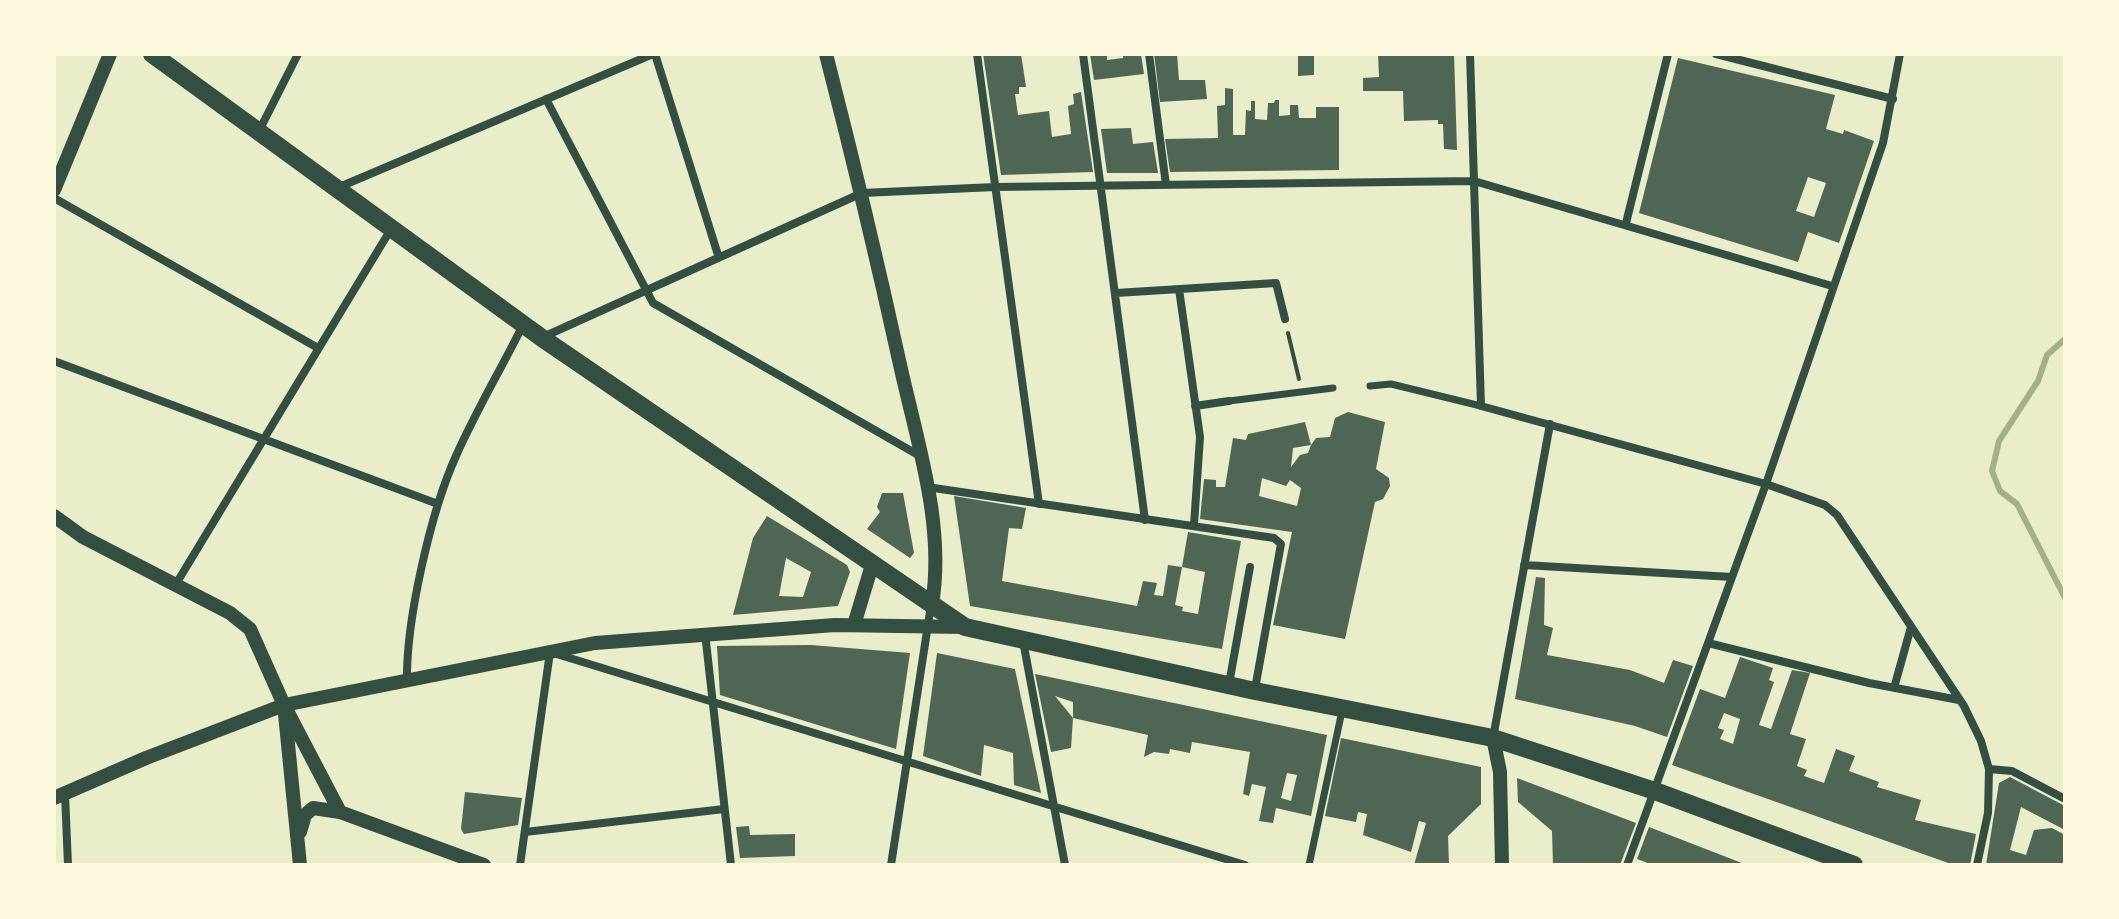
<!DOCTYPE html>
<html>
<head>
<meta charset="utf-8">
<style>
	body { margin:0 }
	#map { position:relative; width:2119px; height:919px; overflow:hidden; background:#e9edc9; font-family:Raleway,sans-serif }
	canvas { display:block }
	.frame { position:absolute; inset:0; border:56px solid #fefae0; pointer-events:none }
</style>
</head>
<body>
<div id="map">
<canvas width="2119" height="919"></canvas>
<div class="frame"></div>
</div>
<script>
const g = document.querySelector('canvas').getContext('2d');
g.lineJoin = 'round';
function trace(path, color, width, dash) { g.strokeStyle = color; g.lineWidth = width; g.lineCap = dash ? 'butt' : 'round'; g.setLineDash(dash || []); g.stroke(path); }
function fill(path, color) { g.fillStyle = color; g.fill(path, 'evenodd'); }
const stream = new Path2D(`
	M2065,339L2047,355L2038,381L1999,441L1992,471L2000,491L2017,504L2065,598`);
const building = new Path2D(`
	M983,54H1021L1026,87H1019V94H1015L1018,115L1049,111L1052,137L1071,134L1068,106L1074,104L1073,94L1081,92L1093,172L1001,175Z
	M1090,54H1107V60L1123,58V54H1141L1144,74L1094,80Z
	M1154,54H1177L1179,80H1205L1207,99L1160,102Z
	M1298,54H1314V75L1298,76Z
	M1378,54H1454L1457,150L1444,149L1443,124H1438V120L1404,121L1403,91H1363V78L1379,77Z
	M1678,58L1835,95L1826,129L1843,134L1844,130L1874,141L1839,243L1808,232L1798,262L1639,213ZM1808,177L1826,183L1814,217L1796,211Z
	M1225,88L1233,89V135H1245L1246,110L1251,111V101H1255V119L1267,120L1268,103H1274L1275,100H1279V116L1290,115V105H1298L1299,118H1316V107H1339V170L1170,172L1165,139L1218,138L1217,106L1225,105Z
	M1131,128L1133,144L1153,142L1158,173H1107L1101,129Z
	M1348,412L1385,422L1376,469L1389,478L1390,486L1383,499L1375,502L1345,639L1273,625L1292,532L1200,519L1204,479L1216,480V487H1225L1233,438L1246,440L1248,434L1305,422L1311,445L1316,438L1330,437L1335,418ZM1311,445L1308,453L1300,455L1291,467L1293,448ZM1262,478L1286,486L1290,480L1301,488L1297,506L1259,496Z
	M882,493H903L914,553L910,558L867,529L880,512L877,507Z
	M954,496L1026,508L1022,529L1009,528L1002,581L1137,606L1143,581L1157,583L1154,595L1163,596L1168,565L1182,567L1188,532L1241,541L1222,649L970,606ZM1182,567L1205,572L1198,614L1182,611L1183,607L1175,605Z
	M767,516L847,565L850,572L838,606L733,615L753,538ZM786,558L811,572L803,597L779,596Z
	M1536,577L1545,578L1544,625L1553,628L1547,655L1630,670L1664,683L1673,660L1693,666L1667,737L1635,726L1515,699Z
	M811,645L910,653L896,749L720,695L717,646Z
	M937,653L1015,669L1041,793L1014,785L1013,753L984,745L981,776L923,756Z
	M1740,657L1773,668L1769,680L1774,682L1759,725L1771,729L1792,670L1810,673L1790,734L1806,739L1797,766L1807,770L1804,776L1824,783L1836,749L1855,756L1849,771L1879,782L1877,787L1921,800L1915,820L1976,834L1970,865H1954L1672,765L1700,689L1725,698ZM1724,713L1740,719L1733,744L1720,739L1724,730L1718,728Z
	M1035,674L1327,735L1311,816L1276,808L1273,823L1259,821L1266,787L1252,784L1249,796L1243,794L1250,752L1192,742L1190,753L1170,749L1169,754L1154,752L1144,757L1148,735L1073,718V702L1055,696L1073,718L1071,748L1051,752ZM1287,773L1297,775L1291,801L1281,798Z
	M1341,738L1481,767V804L1448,836L1449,865H1414L1426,823L1419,821L1411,852L1363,835L1367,814L1358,812L1356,822L1325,816Z
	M2010,777L2065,806V830L2021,807L2010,850L2026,855L2034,830L2052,828L2065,835V865H1986L1999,783Z
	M1517,778L1636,823L1620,865H1553L1552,831L1518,802Z
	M465,792L522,798L518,825L464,834L461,829Z
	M749,826L750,835L795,834V856L740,858L736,827Z
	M1649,827L1747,865H1653L1637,859Z`);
const path = new Path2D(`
	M1288,333L1299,379`);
const pedestrian = new Path2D(`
	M1370,386L1391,384L1481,406
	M1229,401L1333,388
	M1309,865L1342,711`);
const minor = new Path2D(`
	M655,54L718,255
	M977,54L1039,504
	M1083,54L1145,520
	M1149,54L1166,185
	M1470,54L1481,406L1766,484L1825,505L1837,515L1964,706L1981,741L1989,769L1988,813L1977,865
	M1716,54L1893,99
	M546,99L653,303L920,456
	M259,131L298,54
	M337,188L653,54
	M54,198L318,348
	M1626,223L1668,54
	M1179,289L1200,437L1194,525
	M1116,293L1276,283L1285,319
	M543,337L862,193L995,187L1474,181L1832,286
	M54,361L438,504
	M1195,406L1229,401
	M927,487L1274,538L1281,544L1255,689
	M1524,565L1732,577
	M176,584L391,229
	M705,633L731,865
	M1023,641L1065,865
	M1708,643L1869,683L1959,700
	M407,681C406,620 431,511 456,456C476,411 501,369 523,325
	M1229,684L1250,567
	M1894,688L1911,627
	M1493,738L1550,424
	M1989,769L2012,771L2065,799
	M65,794L68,865
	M525,832L724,809
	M520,865L550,652L1245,865
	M891,865L931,605
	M1627,865L1766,484L1883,143L1900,54`);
const tertiary = new Path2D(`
	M826,54C853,159 878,264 901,369C918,445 945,527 932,604
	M54,190L110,54
	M54,516L83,537L230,613L250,629L284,705L340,812L484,865
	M854,625L872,565
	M285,714L300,865
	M1493,738L1500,772L1502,865
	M54,798L146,758L284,705L595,643L835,625L964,627
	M300,832L305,815L313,808L340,812`);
const primary = new Path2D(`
	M152,54L542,338L965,627L1255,691L1493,738L1655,791L1854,865`);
trace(stream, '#a3b18a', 6);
fill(building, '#4f6655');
trace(path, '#344e41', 4);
trace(pedestrian, '#344e41', 7);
trace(minor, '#344e41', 8);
trace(tertiary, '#344e41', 14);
trace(primary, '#344e41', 18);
</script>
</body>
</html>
